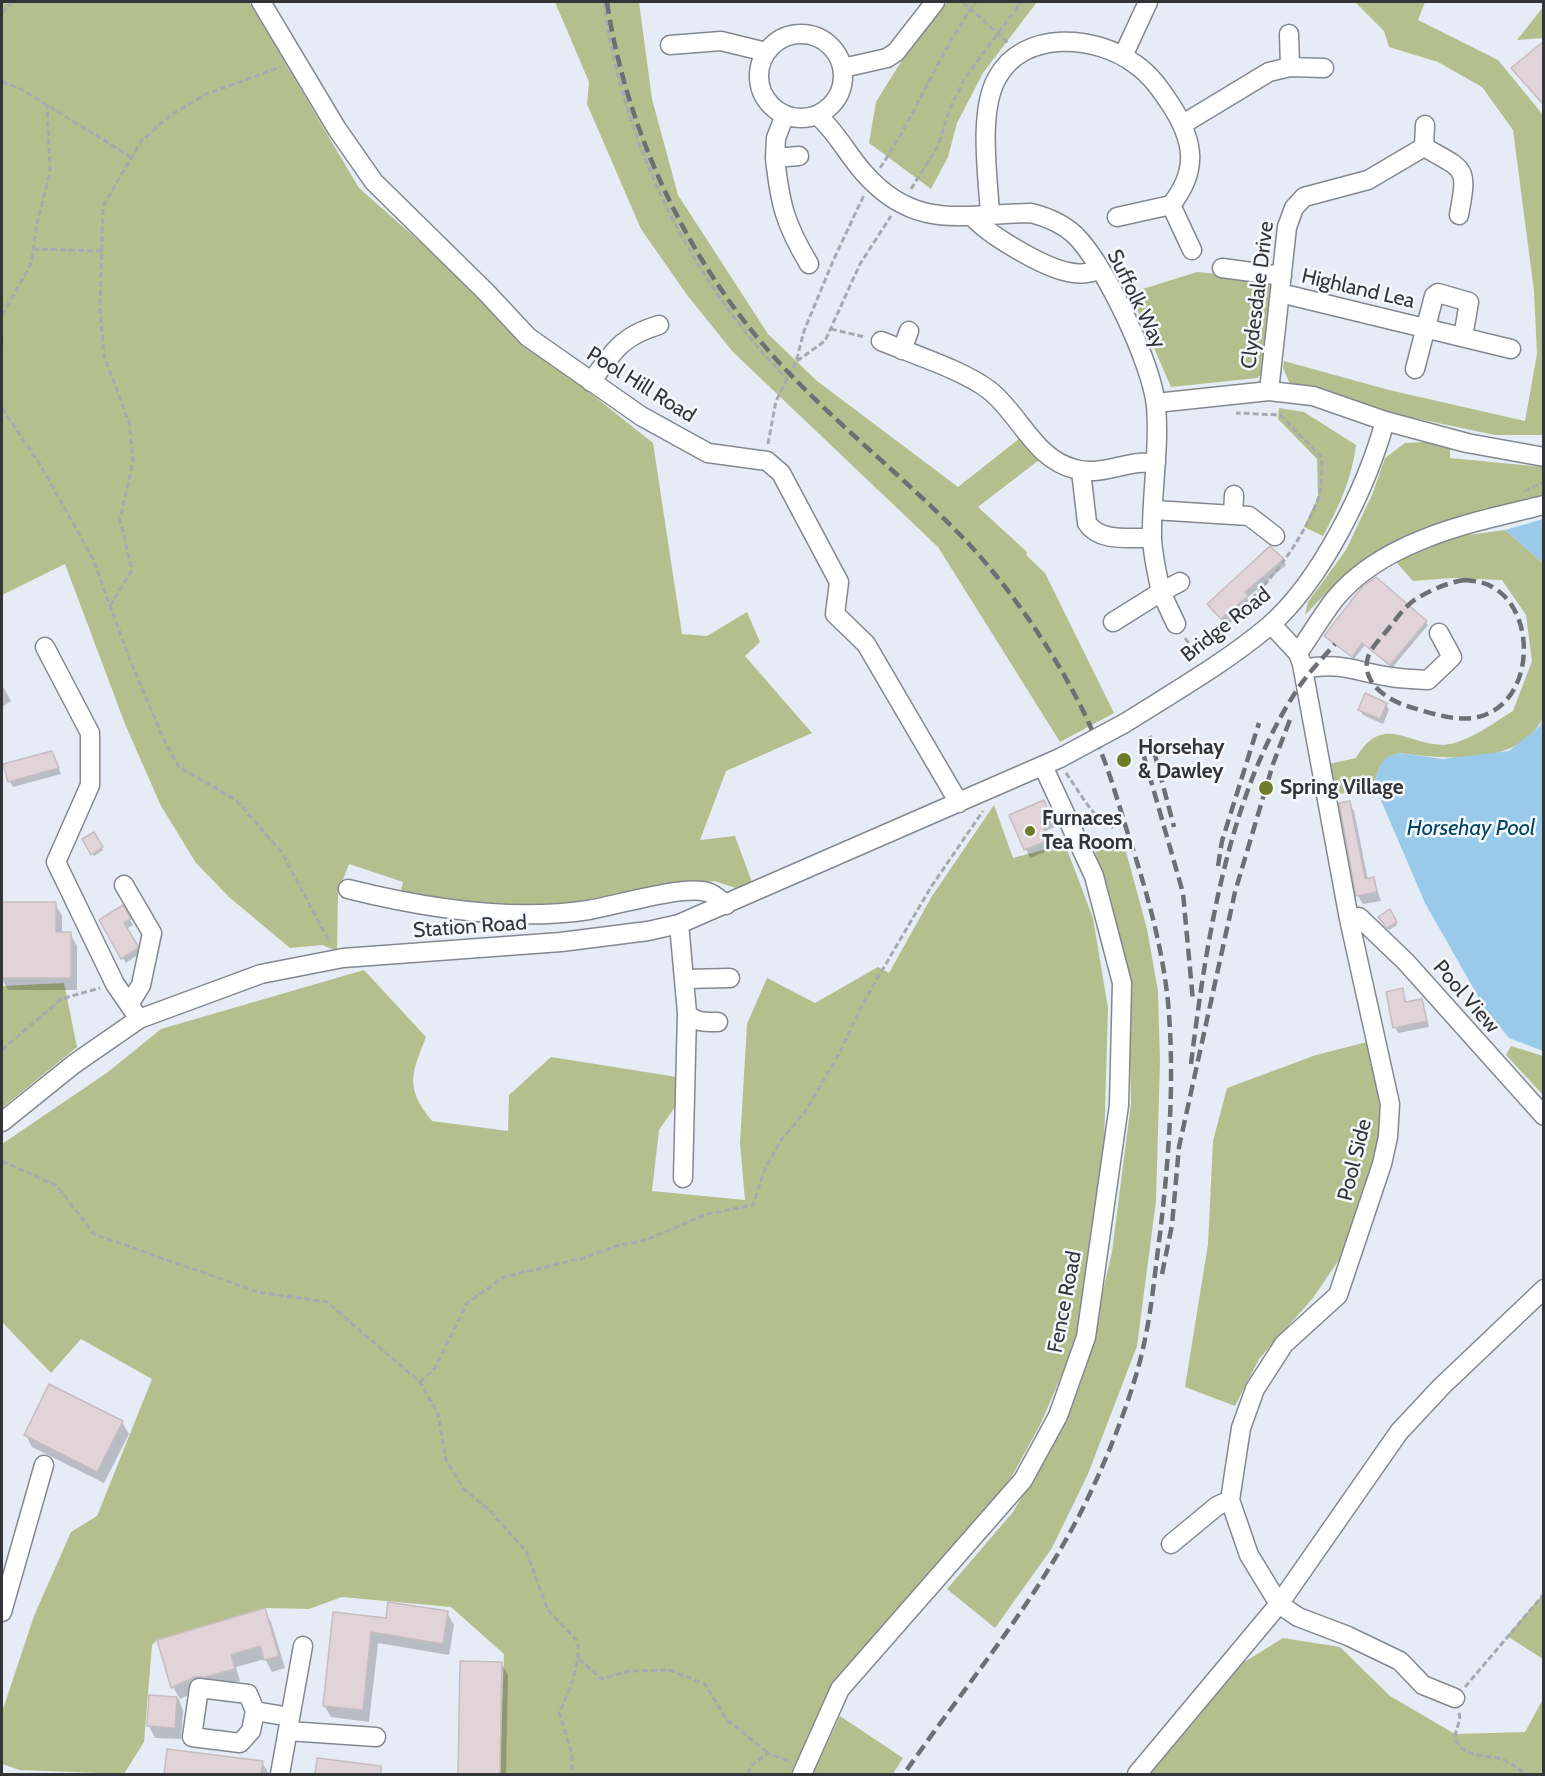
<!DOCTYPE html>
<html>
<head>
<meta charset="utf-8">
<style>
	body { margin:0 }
	#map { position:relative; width:1545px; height:1776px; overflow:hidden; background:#e6ecf5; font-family:Cabin,sans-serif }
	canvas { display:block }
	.frame { position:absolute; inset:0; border:3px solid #323438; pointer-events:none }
</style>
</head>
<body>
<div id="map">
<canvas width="1545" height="1776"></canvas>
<div class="frame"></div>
</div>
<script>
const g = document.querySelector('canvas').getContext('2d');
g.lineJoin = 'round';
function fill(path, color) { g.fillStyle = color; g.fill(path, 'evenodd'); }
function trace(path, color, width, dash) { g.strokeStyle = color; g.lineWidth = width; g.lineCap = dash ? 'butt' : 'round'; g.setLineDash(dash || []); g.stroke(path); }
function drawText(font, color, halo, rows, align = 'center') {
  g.font = font + ' Cabin,sans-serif'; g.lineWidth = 5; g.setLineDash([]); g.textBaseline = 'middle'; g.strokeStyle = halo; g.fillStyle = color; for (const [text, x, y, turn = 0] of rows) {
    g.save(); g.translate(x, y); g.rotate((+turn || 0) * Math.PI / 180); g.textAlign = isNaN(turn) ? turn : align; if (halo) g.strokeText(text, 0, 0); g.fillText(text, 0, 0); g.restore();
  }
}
const green = new Path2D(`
	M2,2H249L359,188L451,269L526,342L653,443L682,634L707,636L747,612L760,642L745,656L812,733L726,771L700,840L735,836L753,885L739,889L714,881L593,902L510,908L412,894L401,890L403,882L349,864L338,893L337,951L322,945L290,948L229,897L196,863L161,806L125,724L65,564L2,595Z
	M555,2H639L652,99L678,195L768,334L817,381L958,487L1020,438L1039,460L978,507L1027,552L1026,555L1045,573L1114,713L1060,742L938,547L733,352L687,295L641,229L587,104L589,82Z
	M947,2H1037L983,73L957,123L948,157L931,189L869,143L876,102L907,52Z
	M1355,2H1425L1418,20L1498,60L1543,115V435H1495L1385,412L1290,384L1283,368L1284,361L1389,390L1525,421L1537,354L1534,291L1513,130L1482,87L1438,62L1389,47L1384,31Z
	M1543,7V38L1517,40Z
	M1197,272L1274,279L1266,370L1257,378L1171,387L1130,293Z
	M1279,408L1304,412L1356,445C1352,478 1339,507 1323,536L1304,527L1318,497L1317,459L1278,419Z
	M1425,442L1450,448V458L1543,467V500L1384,549L1331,588L1305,615L1308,602L1346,550L1372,495L1385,458L1405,443Z
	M1505,530L1543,563L1544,715C1524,767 1443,759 1399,753L1380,766L1374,784L1333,796L1328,764L1356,758C1386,707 1414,754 1455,743C1475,737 1495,722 1513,711L1532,661L1526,615L1502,580L1452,578L1413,581L1395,561L1445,538Z
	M994,805L1013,858L1065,844L1093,918L1108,1008L1104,1148L1077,1339L1041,1423L1012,1476L986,1511L874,1636L832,1688L791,1774H500L504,1654L451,1607L342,1597L309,1609L265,1608L157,1640L152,1645L144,1742L124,1774L20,1770L2,1764V1712L34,1616L71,1532L97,1516L152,1379L81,1339L51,1373L2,1322V1144L108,1072L161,1029L364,970L426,1037C412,1073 404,1087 432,1121L508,1131L509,1095L551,1057L677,1077L675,1107L659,1130L652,1191L745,1200L740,1143L747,1024L767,978L815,1003L878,967L889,973L932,896Z
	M1109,840L1124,844L1147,929L1158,991L1160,1062L1156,1201L1137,1346L1088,1474L1052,1548L995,1628L947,1589L1013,1512L1058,1436L1082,1380L1112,1252L1131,1103L1128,968L1093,844Z
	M64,983L77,1047L2,1108V986Z
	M1371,1041L1382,1106L1378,1149L1345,1251L1313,1298L1259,1359L1235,1406L1185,1387L1208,1244L1213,1141L1227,1088L1316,1055Z
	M1511,1046L1543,1056V1095L1506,1055Z
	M1543,1594V1659L1507,1636Z
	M1283,1638L1340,1647L1390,1696L1455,1734L1525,1732L1543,1699V1774H1149L1241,1664Z
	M840,1716L903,1758L893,1774H813Z`);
const water = new Path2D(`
	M1543,519H1544L1543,563L1505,530Z
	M1543,715L1544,1051H1543L1509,1038L1484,1007L1425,903L1374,784L1380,766L1386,757L1399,753L1443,759L1509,751L1540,726Z`);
const shadow = new Path2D(`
	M1544,53V106L1513,69Z
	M1283,560L1286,565L1247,598L1250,602L1225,624L1212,609L1209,604Z
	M1376,579L1428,625L1392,668L1365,645L1354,659L1326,636Z
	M2,685L11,701L2,707Z
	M1386,704L1389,710L1383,724L1363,715L1360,710Z
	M55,758L61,774L13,787L10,782Z
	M1043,802L1055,827L1045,831L1052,849L1030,858L1011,815Z
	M1349,803L1354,811L1368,880L1373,879L1381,901L1363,904L1358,896L1341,804Z
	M93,834L103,850L94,856L84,840Z
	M2,904H55L62,916V934H70L77,946V990H8L2,979Z
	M122,907L133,925L126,929L140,953L126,963L101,920Z
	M1389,912L1397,925L1389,930L1381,919Z
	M1402,990L1407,1003L1422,1000L1429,1027L1398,1033L1395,1027Z
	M122,1422L129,1434L104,1483L32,1447L26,1435Z
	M264,1610L271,1622L285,1668L272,1672L265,1659L236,1667L240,1681L213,1689H202L180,1699L173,1687Z
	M335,1613L387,1619L447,1613L454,1625L449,1655L378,1643L369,1722L331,1717L324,1705Z
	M462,1663H501L508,1675L506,1774H460Z
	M151,1697L179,1699L183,1711L181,1739L155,1738L149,1726Z
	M168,1751L262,1762L269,1774H165Z
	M319,1760L357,1765L363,1774H317Z`);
const building = new Path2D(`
	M1544,41V105L1511,68Z
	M1270,546L1284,559L1245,592L1248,596L1221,619L1207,604Z
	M1376,577L1427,621L1390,665L1362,643L1352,657L1324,636L1362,587Z
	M1365,693L1387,703L1380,719L1358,710Z
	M52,751L59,768L8,782L3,764Z
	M1044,800L1051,818L1041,822L1049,840L1024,850L1009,815Z
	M1350,801L1365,879L1374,877L1377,892L1356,896L1339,803Z
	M94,832L103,847L91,855L82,839Z
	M2,902H56V932H71V978H2Z
	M123,905L131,919L124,923L138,946L137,949L121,959L99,920Z
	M1390,909L1397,922L1387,928L1378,917Z
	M1403,988L1405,1002L1422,999L1427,1021L1393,1028L1386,992Z
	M49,1384L123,1421L97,1472L24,1435Z
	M388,1602L448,1611L443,1644L371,1632L363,1710L323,1706L333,1612L386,1618Z
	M265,1608L279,1656L264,1660L260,1646L231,1655L235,1669L205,1677H195L171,1688L157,1640Z
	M460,1661L502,1662L500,1774H458Z
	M149,1695L177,1697L175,1728L147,1726Z
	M167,1749L263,1761L261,1774H164Z
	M317,1758L381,1766V1774H315Z`);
const path = new Path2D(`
	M604,2C621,139 690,280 787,379
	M963,2L1008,43
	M2,13L12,2
	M2,82L21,89L131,157
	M880,168C916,115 938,54 976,2
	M911,189L938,146L950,108L965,78L1021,2
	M33,249L102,251
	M2,315L30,266L33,253L36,228L50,172L47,104
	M831,329L865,337
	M2,337V348
	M797,361L825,341L860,264L891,216
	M2,408L41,466L93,559L130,660L164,740L179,767L236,800L282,853L330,943
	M768,444L776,401L796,362L804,331L833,261L864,195
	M1524,491L1544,482
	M110,606L132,570L120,520L133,461L129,422L104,356L100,307L103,206L141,141L171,115L204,95L281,67
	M1185,638L1197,655
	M1197,657L1199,651C1246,606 1294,562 1318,499C1323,487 1321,470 1322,458L1280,415L1236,413
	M1066,773C1080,792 1092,818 1113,828
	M2,1050L61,999L100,988
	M2,1161L57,1186L94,1234L258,1292L327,1302L420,1382L438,1414L446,1460L464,1489L488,1509L526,1551L548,1610L578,1642C579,1668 571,1689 559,1712L572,1754V1774
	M420,1382L435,1368L467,1303L504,1277L583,1258L616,1246L646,1240L707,1214L753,1205L764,1171L781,1140L805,1112L840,1052L863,1003L931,887L983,811
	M579,1659L601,1679L629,1671L669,1670L705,1684L726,1719L768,1753
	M1465,1687L1544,1594
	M1459,1713C1462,1723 1453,1731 1456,1740C1465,1761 1491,1753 1506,1761C1513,1765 1520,1770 1526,1774
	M747,1774L753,1764L768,1753L791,1762`);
const minor = new Path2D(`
	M261,2L337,129L374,182L486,292L528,337L641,416L708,453L767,461L781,473L839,582L835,614L866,644L959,803
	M1289,34L1290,67
	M759 76a42 42 0 1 1 84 0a42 42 0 1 1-84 0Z
	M670,45L721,41L766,52
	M1123,56L1148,2
	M843,68L887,58L896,52L935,2
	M817,115C836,131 847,154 864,173C915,231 962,214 1031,213C1047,217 1062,223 1075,235C1105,265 1152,364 1156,406C1160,450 1151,494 1152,538C1153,557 1157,574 1161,592L1113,622
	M1183,124L1269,72L1290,67L1324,68
	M1425,125L1424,147C1466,171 1468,166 1459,215
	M799,156L775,158C780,204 785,224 809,264
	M775,158L776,138L785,115
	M990,214C988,177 978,112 997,78C1024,29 1096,35 1135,64C1151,75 1161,90 1171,105C1194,141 1199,170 1171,205
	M972,216C988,235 1043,267 1068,272C1080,275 1089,273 1100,270
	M1117,217L1171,205L1192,250
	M1222,268L1282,276
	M1280,293L1511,349
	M881,341C912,354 963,370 989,390C1020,414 1034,459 1075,469C1103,477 1128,459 1156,463
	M902,350L909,331
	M1415,369L1434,296L1438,293L1469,302L1463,337
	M591,382C613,352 621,336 659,325
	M1269,391L1287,227L1294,208L1304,197L1368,180L1424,147
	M1156,403L1269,391L1313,396L1385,421L1467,443L1544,457
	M1081,471L1087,523C1100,543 1131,537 1152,538
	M1154,510L1249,516L1275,536
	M1233,515L1234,495
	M1176,624L1161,592L1180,582
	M1271,624L1298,653L1302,664L1349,919L1390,1104L1388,1137L1382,1164L1338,1295L1284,1344L1255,1389L1241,1428L1230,1500L1249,1555L1279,1604L1298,1617L1348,1636L1400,1661L1423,1685L1455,1698
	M45,647L90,733V785L56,862L115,984L139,1019
	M1298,653C1310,636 1321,617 1334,600C1382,540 1473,522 1544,505
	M1303,669C1339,661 1357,672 1391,677C1403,679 1416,679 1428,680L1452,657L1439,633
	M1125,723C1174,692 1225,663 1269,626C1321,581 1367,487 1385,421
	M124,885L152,933L141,985L130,1003
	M348,889C424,908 510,922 589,910C618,905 682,885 707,892C715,894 720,900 726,905
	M1349,919L1359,917L1406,962L1544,1116
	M679,924L687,1013C694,1023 707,1022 718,1022
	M685,979L730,978
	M2,1122L74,1064L139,1019L261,974L343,958L561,942L648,931L679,924L1060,758
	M683,1178L687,1013
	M1171,1544L1217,1506L1230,1500
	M2,1612L44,1465
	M255,1711L251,1731L240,1743L192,1737L199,1688L248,1694L255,1711L290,1717
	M288,1731L376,1737
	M280,1774L303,1646
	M802,1774L840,1689L1023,1480L1058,1416L1086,1337L1119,1105L1122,983L1094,876L1043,766
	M1137,1774L1279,1604L1399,1432L1441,1387L1544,1289`);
const rail = new Path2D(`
	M607,2C627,136 692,271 786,370C844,431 911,483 969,544C1022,602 1076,684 1103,757C1113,783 1120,809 1128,834C1146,889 1162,944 1168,1002C1175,1079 1169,1157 1160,1234C1155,1270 1152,1308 1144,1344C1135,1387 1112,1447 1093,1487C1045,1592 969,1680 904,1774
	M1464,580C1475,581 1485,582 1494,588C1538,614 1534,704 1478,717C1457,722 1430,713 1410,707C1389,701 1360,683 1368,657C1371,647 1382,637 1389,628C1396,619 1404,608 1413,601C1428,591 1446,583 1464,580Z
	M1150,736L1174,827
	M1139,739L1183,893L1193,1001
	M1218,866L1222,841L1259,723
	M1191,1064C1206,943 1228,794 1297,690C1307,674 1322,659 1335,644
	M1162,1274L1172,1225L1179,1147L1235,892L1273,764L1291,717`);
const minorBridge = new Path2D(`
	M1060,758L1125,723`);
const markers = [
	[1124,760,8,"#717c28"],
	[1266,788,8,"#717c28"],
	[1030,831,6,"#717c28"]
];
const streetNames = [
	["Highland Lea",1358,289,13],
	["Clydesdale Drive",1258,295,-83],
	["Suffolk Way",1136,299,64],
	["Pool Hill Road",641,385,32],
	["Bridge Road",1226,625,-38],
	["Station Road",470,927,-4],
	["Pool View",1466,997,49],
	["Pool Side",1355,1160,-76],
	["Fence Road",1065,1302,-79]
];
const poiNames = [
	["Horsehay",1138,748],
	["& Dawley",1138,772],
	["Spring Village",1280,788],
	["Furnaces",1042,819],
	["Tea Room",1042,843]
];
const waterNames = [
	["Horsehay Pool",1471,829]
];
fill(green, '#b5bf8d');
fill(water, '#99caea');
fill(shadow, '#0003');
fill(building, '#e0d4d8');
trace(building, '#c7bcc0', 1.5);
trace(minor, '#838890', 21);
trace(path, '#a5a9b0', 3, [6, 3]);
trace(minor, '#fff', 18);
trace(rail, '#6c7075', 4.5, [12, 6]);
trace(minorBridge, '#838890', 21, []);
trace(minorBridge, '#fff', 18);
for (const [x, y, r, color] of markers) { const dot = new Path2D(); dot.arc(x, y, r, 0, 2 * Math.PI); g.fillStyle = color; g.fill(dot); trace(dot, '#f5f9fe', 2); }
drawText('21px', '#323438', '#f5f9fe', streetNames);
drawText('bold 21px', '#323438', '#f5f9fe', poiNames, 'left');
drawText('italic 22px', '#014463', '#f5f9fe', waterNames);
</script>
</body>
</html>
